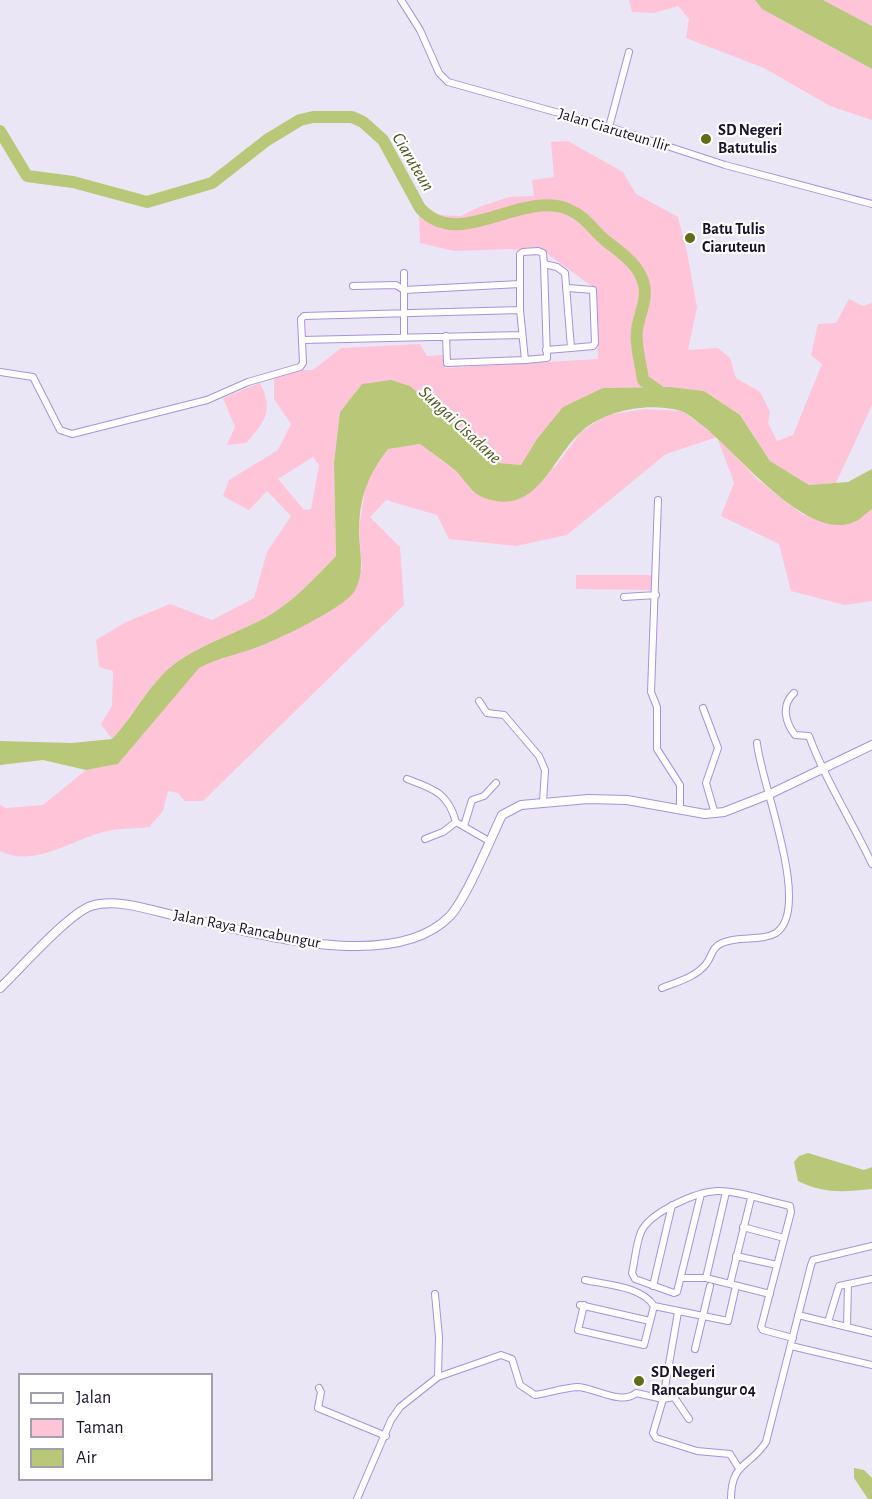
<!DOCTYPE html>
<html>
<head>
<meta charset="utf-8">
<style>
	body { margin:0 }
	#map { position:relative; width:872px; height:1499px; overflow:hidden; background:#eae6f6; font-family:"Alegreya Sans",sans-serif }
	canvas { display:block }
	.legend { position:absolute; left:18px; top:1373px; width:195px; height:108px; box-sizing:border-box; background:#fff; border:2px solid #a4a0ab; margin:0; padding:8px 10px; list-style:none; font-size:18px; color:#1b112c }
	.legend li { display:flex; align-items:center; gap:12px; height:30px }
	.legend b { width:30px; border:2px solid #a4a0ab }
</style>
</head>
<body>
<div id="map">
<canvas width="872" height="1499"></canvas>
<ul class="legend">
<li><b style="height:8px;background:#fff"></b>Jalan</li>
<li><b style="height:16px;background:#ffc4d7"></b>Taman</li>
<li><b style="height:16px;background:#b8c878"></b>Air</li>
</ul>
</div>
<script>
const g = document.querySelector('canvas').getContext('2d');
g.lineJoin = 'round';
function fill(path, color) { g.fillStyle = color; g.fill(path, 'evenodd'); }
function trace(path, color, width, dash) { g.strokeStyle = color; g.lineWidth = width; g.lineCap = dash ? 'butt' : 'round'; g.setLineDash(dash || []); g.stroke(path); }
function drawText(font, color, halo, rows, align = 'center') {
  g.font = font + ' "Alegreya Sans",sans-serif'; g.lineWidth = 4.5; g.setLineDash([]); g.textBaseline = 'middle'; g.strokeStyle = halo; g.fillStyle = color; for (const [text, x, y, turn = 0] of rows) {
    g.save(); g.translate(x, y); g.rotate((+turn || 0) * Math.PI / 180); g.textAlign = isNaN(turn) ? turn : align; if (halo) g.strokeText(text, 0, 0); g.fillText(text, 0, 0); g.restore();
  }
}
const green = new Path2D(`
	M629,0H755L762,9L872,69V120L830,106L764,68L686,38L689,19L678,6L654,13L632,12Z
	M823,0H872V26Z
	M568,141L623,172L636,194L678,217L687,252L697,307L688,350L718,348L730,358L736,378L760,392L770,412L768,423L777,441L793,435L822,364L811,355L818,324L836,323L849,299L863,306L872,303V405L836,483L809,485L770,461L740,415L704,391L670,387L603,388L537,439L521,465L499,463L464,435L362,384L340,412L334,463L336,556C315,578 290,605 263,619C236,633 205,643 180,660C149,681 137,712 112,739L101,724L112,706L113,671L99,667L96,640L126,622L170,604L212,620L254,598L267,552L291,516L267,491L249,510L223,496L229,480L278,450L291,424L274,399V377L288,370H313L341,348L420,344L427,356L443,355L445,368L598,359L597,290L545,252L510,249L454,251L420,243L419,214L461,216L479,207L509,197L534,196L532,180L554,177L551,142ZM313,457L319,465L311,509L304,510L278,479Z
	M260,383C274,411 265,422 246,443L227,445L235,427L223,398Z
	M645,409L682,411L717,437L757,479L803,515L853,523L872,509V601L845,605L791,591L779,544L721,516L734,483L717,437L666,454L567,535L516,546L449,539L437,515L386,500L370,517L400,547L404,605L203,801H185L178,793L168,791L163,811L149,827C134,829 117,828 103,832C70,841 33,868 0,851V805L6,808L43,805L86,770L118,764L198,668L216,659L262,646L362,569L359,527L367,478L387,449L420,444L457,472L480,496L555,467L581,432L606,415Z
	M576,575H653L652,590L576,589Z`);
const water = new Path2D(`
	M755,0H823L872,26V69L762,9Z
	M391,380L410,386L499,463L521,465L537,439L563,407L603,388L670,387L704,391L740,415L770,461L809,485L848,482L872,469V509C866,513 860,520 854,522C807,543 736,451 703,426C697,422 688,413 681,411C649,402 606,410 582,431C550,459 537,519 482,497C472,493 464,479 456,471C445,462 432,453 420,444L388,449C368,475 360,496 359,529C359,551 366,572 354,592C343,608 283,637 263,645C242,654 219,657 199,668L118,764L86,770L43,760L0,765V741L72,743L112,739C137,713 149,681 180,660C205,643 236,633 263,619C290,605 315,578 336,556L334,463L340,412L362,384Z
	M808,1153L864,1170L872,1167V1189C843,1192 825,1194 798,1181L794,1162L799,1156Z
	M854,1468L864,1470L872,1478V1499H868L854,1478Z`);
const river = new Path2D(`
	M0,131L27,176L73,182L147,202L212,183L267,140L300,120L313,117H352L363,122L383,140L420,208C459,252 519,190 568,209C585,216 593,230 606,241C620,252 637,263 643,281C649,299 639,313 637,330C635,348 641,363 643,380L663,394`);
const minor = new Path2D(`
	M401,0L420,30L439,73L448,82L609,127L725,165L872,204
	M609,127L629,52
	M538,251L543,253L544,264L547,358L525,360L520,310V254L523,252Z
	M544,264L557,267L565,273L571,348L546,350
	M404,273V336
	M353,286L396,285L404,290L520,284
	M568,288L593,290L595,343L593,346L571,348
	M446,336L447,363L525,360
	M302,340L521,335
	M0,372L33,377L60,430L72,434L207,400L248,382L300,367L303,363L301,319L304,316L520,310
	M658,500L651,692L657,707V749L680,785V810
	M624,597L656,595
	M794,693C781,705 785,722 795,735L809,736C825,780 852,821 872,864
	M479,701L487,713L504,715L539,756L545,770L543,802
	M703,708L718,748L706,783L715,814
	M407,779C434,789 448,793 456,822L489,841
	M464,826L472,800L484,796L496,783
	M425,839L443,832L456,822
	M662,988C677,982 696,977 706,964C713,955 711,948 722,943C739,935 761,942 776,933C813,908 760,781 757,743
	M701,1194L677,1292L674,1293L635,1279L632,1273C635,1260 636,1244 641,1232C650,1212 696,1192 717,1191C737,1190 769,1202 790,1206L791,1212L761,1327L763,1330L793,1338
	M743,1227L784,1238
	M736,1256L777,1265
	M681,1278H706L770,1294
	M706,1278L726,1192
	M585,1280C607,1285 641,1286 654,1306L728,1321L735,1290
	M730,1284L751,1198
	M653,1286L672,1205
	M435,1294L439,1337L438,1377
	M580,1305L650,1321
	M584,1305L578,1330L644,1345L654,1306
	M678,1312L663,1399L674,1397L689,1419
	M798,1315L872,1333
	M828,1322L839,1286L872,1279
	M847,1327L848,1284
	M791,1346L872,1365
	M695,1349L710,1286
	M319,1388L321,1392L318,1408L386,1436
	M357,1499L391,1420L400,1407L438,1377L501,1355L512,1359L520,1385L535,1395C548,1393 563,1388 577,1387C594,1387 621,1406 636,1393L663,1399L653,1433L656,1438L697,1451L730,1454L738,1467
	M731,1499C731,1462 750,1467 766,1442L811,1265L813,1260L872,1246`);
const secondary = new Path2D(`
	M0,988C20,969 68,914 91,906C117,898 150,910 176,916C247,930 392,976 450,916C467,897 490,840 502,815L521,805L588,799L627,800L705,814L724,812L770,794L872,745`);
const markers = [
	[706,139,6,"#606d16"],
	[690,238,6,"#606d16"],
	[639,1381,6,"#606d16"]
];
const streetNames = [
	["Jalan Ciaruteun Ilir",614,130,17],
	["Jalan Raya Rancabungur",247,929,11]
];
const poiNames = [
	["SD Negeri",718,130],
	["Batutulis",718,148],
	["Batu Tulis",702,229],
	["Ciaruteun",702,247],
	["SD Negeri",651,1372],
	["Rancabungur 04",651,1390]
];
const waterNames = [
	["Ciaruteun",413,162,59],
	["Sungai Cisadane",460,425,43]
];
fill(green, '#ffc4d7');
fill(water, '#b8c878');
trace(river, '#b8c878', 12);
trace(minor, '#a992db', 8);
trace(secondary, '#a992db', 10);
trace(minor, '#fff', 6);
trace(secondary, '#fff', 8);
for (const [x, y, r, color] of markers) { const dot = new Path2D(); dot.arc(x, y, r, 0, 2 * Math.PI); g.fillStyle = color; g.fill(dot); trace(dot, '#fff', 2); }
drawText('16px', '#1b112c', '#fff', streetNames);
drawText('bold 16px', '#1b112c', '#fff', poiNames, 'left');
drawText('italic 18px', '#4f581f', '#fff', waterNames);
</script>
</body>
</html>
